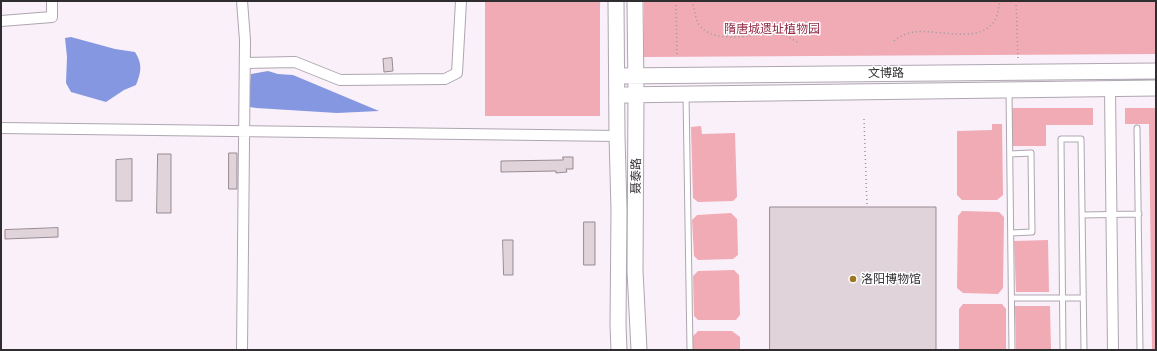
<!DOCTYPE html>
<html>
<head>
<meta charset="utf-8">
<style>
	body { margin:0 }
	#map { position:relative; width:1157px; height:351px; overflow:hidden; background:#f9f0fa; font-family:Barlow,sans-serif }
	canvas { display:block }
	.frame { position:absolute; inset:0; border:2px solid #302d31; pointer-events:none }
</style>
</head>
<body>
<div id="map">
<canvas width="1157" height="351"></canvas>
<div class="frame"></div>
</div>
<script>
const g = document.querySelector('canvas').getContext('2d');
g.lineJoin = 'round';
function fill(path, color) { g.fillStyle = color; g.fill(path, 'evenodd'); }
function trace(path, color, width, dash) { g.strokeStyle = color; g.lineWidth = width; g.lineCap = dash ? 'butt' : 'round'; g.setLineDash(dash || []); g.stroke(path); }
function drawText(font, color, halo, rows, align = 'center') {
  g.font = font + ' Barlow,"Noto Sans SC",sans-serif'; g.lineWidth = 3; g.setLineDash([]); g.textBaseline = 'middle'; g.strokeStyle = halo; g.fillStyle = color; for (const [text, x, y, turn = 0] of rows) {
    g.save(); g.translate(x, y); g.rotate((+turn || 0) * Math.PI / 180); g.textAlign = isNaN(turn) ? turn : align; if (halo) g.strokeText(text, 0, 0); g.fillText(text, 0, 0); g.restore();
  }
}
const green = new Path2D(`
	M485,1H600V116H485Z
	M644,1H1156V54L644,57Z
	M1012,108H1093V125H1046V146H1012Z
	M1125,108H1156V350H1152L1149,124H1125Z
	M992,124H1002L1003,195L997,200H962L957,195V131L992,130Z
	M701,126L702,134L735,133L737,197L733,201L698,202L693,198L691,127Z
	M962,211L999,212L1004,217L1003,288L998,294L963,293L957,288L958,216Z
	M731,213L737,219L738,255L733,259L698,260L694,256L692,220L697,215Z
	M1048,240L1049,292H1016L1014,241Z
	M734,270L739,275L740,315L736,320H698L694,316L693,276L698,271Z
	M963,304H1002L1006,309V350H959V309Z
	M1015,306H1050L1051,350H1016Z
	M698,331H732L740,337V350H692V337Z`);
const water = new Path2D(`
	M71,37L115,49L135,52C143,65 141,72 136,85L124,90L106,102L71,92L66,83L67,57L65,38Z
	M268,71L278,74L293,75L379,111L337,113L256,108L250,107L248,102L251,74Z`);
const building = new Path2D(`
	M392,58L393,71L384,72L383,59Z
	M229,153H237V189H229Z
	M158,154H171V213H157Z
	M563,157H573V169H566L567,172L556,173V171L501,172V161L563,160Z
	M132,159V201H116V160Z
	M770,207H936V350H770Z
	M584,222H595V265H584Z
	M58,228V237L5,239V230Z
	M503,240H513V275H504Z`);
const path = new Path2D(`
	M676,1L677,57
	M691,1C696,9 694,20 701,27C716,45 759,33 780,34L787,36L799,43
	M1016,1L1018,60
	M894,41C900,36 907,33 914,32C936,29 976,43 992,24C998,18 998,9 1000,1
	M864,119L867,207`);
const lane = new Path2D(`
	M1009,91L1012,350
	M686,95L690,350
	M1137,128L1140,350
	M1010,154L1031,153L1032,232L1011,233
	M1082,215L1139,214
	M1012,298H1083
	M1063,350L1061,139H1081L1084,350`);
const street = new Path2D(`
	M242,1L245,40L242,350
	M1,21L52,17V1
	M245,63L295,62L340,80L445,79L457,73L461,1
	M1110,89L1113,350
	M1,128L617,136`);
const secondary = new Path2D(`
	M616,1L617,136L619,210L618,325L619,350
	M635,1L636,94L635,271L639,350
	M617,76L1156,71
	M617,95L1156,88`);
const markers = [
	[853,279,4,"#9d7523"]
];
const parkNames = [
	["隋唐城遗址植物园",772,29]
];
const streetNames = [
	["文博路",886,73,-1],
	["聂泰路",636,176,-89]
];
const poiNames = [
	["洛阳博物馆",861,279]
];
fill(green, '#f1abb5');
fill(water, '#8697e2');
fill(building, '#e0d4da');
trace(building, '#978b91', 1);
trace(lane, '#aea6b0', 7);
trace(street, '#aea6b0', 12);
trace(secondary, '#aea6b0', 17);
trace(path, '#9d979e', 1.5, [1, 3]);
trace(lane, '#fff', 5);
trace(street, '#fff', 10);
trace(secondary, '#fff', 15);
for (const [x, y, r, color] of markers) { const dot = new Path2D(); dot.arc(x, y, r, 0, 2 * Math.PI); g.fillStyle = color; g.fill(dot); trace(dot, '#fff', 1.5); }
drawText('12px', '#932945', '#fff', parkNames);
drawText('12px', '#302d31', '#fff', streetNames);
drawText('12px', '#302d31', '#fff', poiNames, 'left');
</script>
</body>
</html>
